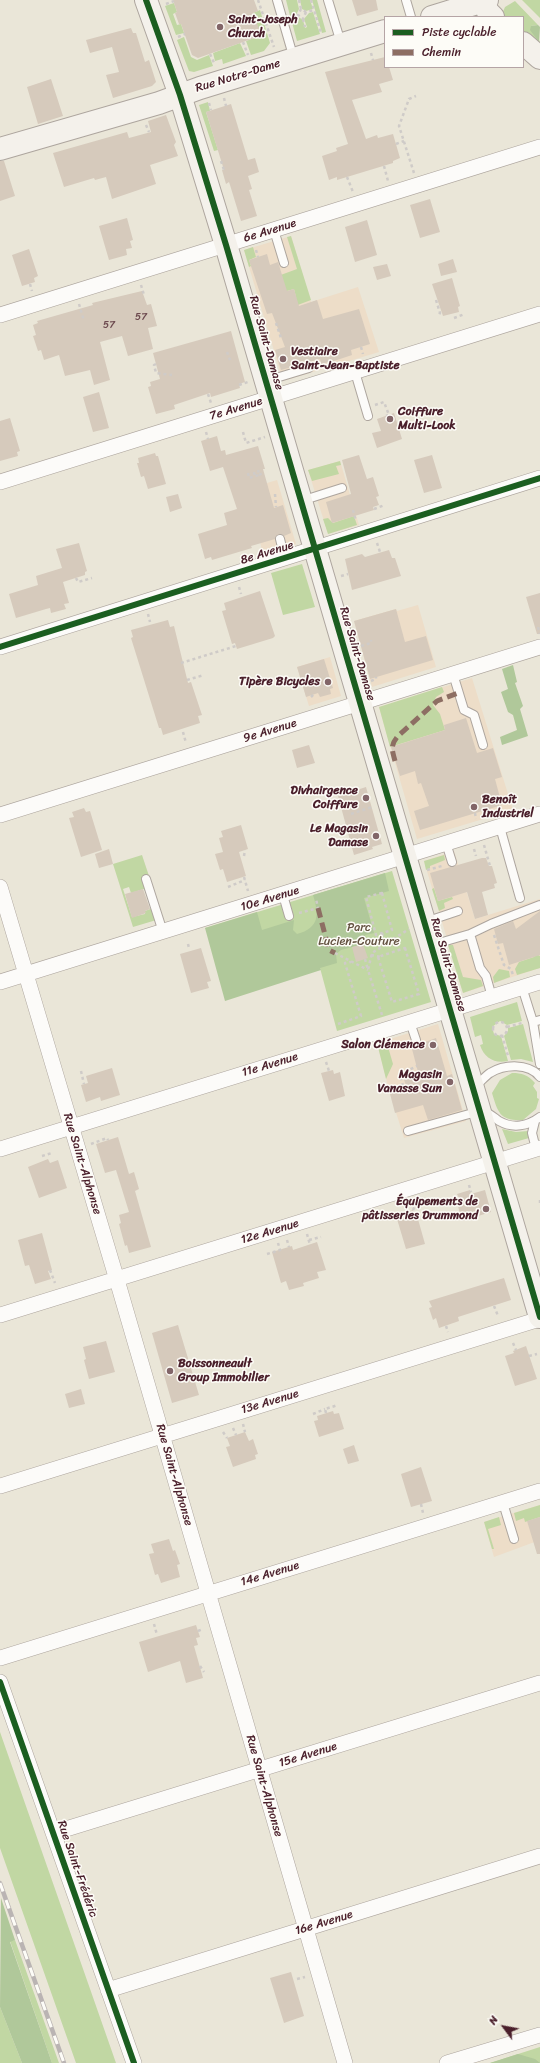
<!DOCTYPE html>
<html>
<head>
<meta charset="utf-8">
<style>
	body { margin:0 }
	#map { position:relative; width:540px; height:2063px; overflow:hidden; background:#eae6d8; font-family:Sriracha,sans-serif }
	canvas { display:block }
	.legend { position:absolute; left:384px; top:16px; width:140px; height:52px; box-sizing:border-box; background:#fdfcf7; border:1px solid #b5a4a5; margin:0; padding:5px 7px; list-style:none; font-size:12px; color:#4a1f2b }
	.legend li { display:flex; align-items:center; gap:8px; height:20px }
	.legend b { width:20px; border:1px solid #b5a4a5 }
	.north { position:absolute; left:484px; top:2007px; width:40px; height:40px; -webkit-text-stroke:3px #fdfcf7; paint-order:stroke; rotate:302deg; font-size:11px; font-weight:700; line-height:16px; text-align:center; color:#4a1f2b }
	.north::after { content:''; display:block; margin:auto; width:14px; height:18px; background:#4a1f2b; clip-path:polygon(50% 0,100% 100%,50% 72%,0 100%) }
</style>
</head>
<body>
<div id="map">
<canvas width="540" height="2063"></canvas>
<ul class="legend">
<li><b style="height:5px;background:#1b5e20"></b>Piste cyclable</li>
<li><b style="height:5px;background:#8d6e63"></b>Chemin</li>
</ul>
<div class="north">N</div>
</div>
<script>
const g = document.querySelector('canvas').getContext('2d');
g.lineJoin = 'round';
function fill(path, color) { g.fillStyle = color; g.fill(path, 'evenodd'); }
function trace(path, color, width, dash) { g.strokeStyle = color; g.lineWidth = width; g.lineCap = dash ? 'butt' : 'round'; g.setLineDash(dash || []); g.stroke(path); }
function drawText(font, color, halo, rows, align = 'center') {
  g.font = font + ' Sriracha,sans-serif'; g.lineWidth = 3; g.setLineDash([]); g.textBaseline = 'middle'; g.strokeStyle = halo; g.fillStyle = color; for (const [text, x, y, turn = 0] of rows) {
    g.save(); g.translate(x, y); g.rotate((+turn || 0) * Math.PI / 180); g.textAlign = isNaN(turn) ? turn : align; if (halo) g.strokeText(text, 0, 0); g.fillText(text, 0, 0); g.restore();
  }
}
const built = new Path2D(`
	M291,236L311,302L358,287L379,352L283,381L244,250Z
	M340,461L359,525L328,534L308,470Z
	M277,480L296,544L263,554L247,489Z
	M418,605L436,667L372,687L354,621L396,609L397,611Z
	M330,657L341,696L309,706L297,667Z
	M472,678L513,810L417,839L379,707Z
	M454,851L475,919L540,899V968L463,993L424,861Z
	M438,1024L466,1121L404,1138L389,1090L377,1043Z
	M540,1505V1540L494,1557L484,1522Z`);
const green = new Path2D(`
	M286,0H297L299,9L296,15L290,16Z
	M300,0H310L313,9L306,11L302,9Z
	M312,0H317L326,32L322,33Z
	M522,0H540V18Z
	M515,1L538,25L531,26L540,42V47L523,32V17H506L502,14L505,7Z
	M174,3L177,12L173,14L177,25L181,24L184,33L176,35L165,6Z
	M260,10L270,43L264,51L251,55L246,41L257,37L259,31L253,13Z
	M313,12L320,34L297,41L291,19L297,16L303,20L305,28L307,27L304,19L309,13Z
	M184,37L191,57L197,60L209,55L213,66L194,72L189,71L177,40Z
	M240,43L246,56L223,64L222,59L215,61L213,53Z
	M208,102L210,111L206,112L218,150L214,151L199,105Z
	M291,236L311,300L295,306L296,297L294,289L283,292L278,276L297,269L287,237Z
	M253,247L256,257L249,260L251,266L249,267L244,250Z
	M340,461L341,465L336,466L339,474L312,481L308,470Z
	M354,516L357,525L328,534L323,519L328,518L333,523Z
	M302,564L315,607L283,615L271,573Z
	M442,687L444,692L436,697L433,705L440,714L445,730L390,747L379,707Z
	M142,855L163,918L133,927L113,864ZM129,887L131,893L144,889L147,896L150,895L153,908L145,911V914L132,917L123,889Z
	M444,855L445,860L430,866V868L426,870L424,861Z
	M392,871L431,1002L337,1031L320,968L205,928Z
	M434,888L438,901L452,897L453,899L444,903L445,908L439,911L432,889Z
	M448,945H453L463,977L481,980L483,986L463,993Z
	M536,954L540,956V968L517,975L515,969L519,962L534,957Z
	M499,969L509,971L510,977L494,983L493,977Z
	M517,1002L522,1021L507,1025L500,1021L492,1027L494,1034L501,1036L508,1061C495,1064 484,1058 480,1045L483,1044L481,1035L475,1037L470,1017Z
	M523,1024L533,1062L521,1059L511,1060L504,1036L508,1031V1028Z
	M386,1040L393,1064L386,1079L377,1043Z
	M512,1073C522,1073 528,1075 535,1083L533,1086L537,1092V1098L539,1099L536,1109L523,1120C500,1121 498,1113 492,1093L500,1080Z
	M502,1129L516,1132L528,1131L529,1138L508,1144Z
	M540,1505V1517L525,1522L524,1518L516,1521L514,1513Z
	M499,1517L501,1525L488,1529L494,1549H492L484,1522Z
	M0,1732L116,2063H76L0,1848Z
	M15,1940L59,2063H52L10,1941Z
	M0,2007L22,2063H0Z
	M540,2047V2063H490Z`);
const forest = new Path2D(`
	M538,25L540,27L539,42L530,30L531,26Z
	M513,665L517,682L515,683L523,706L520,709L528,736L502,745L500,737L517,730L513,715L508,712L501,692L508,689L502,669Z
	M385,873L389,891L364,898L374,933L365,935L367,943L341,950L336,954L337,963L320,968L321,970L225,1001L205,928L257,912L262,930L294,920L293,930L297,934C320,928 319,914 313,895Z
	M1,1898L15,1940L10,1942L52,2063H22L0,2007Z
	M518,2054L535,2059L540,2063H490Z`);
const building = new Path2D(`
	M173,0H254L258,11L253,13L260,31L257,37L198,58L192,55L181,24H179L175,13L177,12Z
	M352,0H376L378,10L357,16Z
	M131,28L133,33H136L145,62L149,60L156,82L152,86L113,98L106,75L119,72L112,47L90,53L86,40Z
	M385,57V67H389L393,80L379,84L382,92L352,100L366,139L377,135L378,138L393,134L400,158L393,161V163L337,180V177L329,180L322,156L337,151L336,148L348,144L325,72Z
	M51,79L63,116L38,124L27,87Z
	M231,104L248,160L255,158L259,172L248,176L252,189L249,190L257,216L241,221L230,185L229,182L226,184L222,170H224L206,112Z
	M166,115L176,142L174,145L178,156L150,165L156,184L112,199L106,177L95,180L94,178L64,187L53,153L127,132L129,138L151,132L148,121Z
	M0,161H4L15,196L0,201Z
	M430,199L440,232L420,238L410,205Z
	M127,218L133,240L130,241L132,248L126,249L127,255L109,260L99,226Z
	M367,220L377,255L355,262L345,227Z
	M29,249L38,276L34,278L35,282L22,286L12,255Z
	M267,254L270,265L278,262L287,291L294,289L299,306L317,300L323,319L359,309L370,344L351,350L352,355L337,360L321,364L320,359L281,370L275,350L285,347L272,313L267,314L249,260Z
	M453,259L457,272L441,276L438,264Z
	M387,264L391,276L377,280L373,267Z
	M452,278L460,306L458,307L459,312L443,316L432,284Z
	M142,291L147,305L151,304L157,326L148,328L153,349L128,356L122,336L100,342L110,380L94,385L90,370L65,376L59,355L44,360L41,350L38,351L33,336L36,335L33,325L38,323L37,321L93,305L92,303Z
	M231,331L245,382L239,384L240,388L211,397L210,393L174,405L175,409L156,414L148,387L151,386L150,382L160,379L153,353Z
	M99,392L109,428L93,432L83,397Z
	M394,413L402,439L377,448L372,433L381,431L377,419Z
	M10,418L20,451L17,452L18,456L0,461V421Z
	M217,436L221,451L225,450L226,455L258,446L265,469H263L274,508L283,505L291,533L284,536L278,534L275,539L251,546L252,548L212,560L211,557L205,559L198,534L227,525L224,513L237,509L223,467L210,471L201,441Z
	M155,453L156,456H158L166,484L148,489L144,476L141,477L137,463H139L138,458Z
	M359,455L367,479L373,477L379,496L376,497L379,505L373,507L374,510L332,523L326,502L351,494L342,460Z
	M432,455L442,488L424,493L414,460Z
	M178,494L182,508L170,512L166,497Z
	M79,543L87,571L85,572V575L63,582L69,603L64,604L66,609L51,613L50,608L46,609L16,618L9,594L38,585L36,576L62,568L56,549Z
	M389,550L392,558H395L401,576L352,590L345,559L362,554L365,557Z
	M260,591L275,636L273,638L237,649L235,643L232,644L222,611L226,610L224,603Z
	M540,593V634H537L526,597Z
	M396,609L405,642L426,636L433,660L370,679L354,621Z
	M168,620L170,627L174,626L188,683L191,682L202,715L198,716L200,723L163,735L161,728H159L131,638L133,637L131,630Z
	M324,659L333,688L330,689L331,694L320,697L318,693L306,697L297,667Z
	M466,718L477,753L493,748L502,777L495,779L502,805L420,830L414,811L429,806L421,783L418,784L415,771L400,776L391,747L445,730L444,725Z
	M309,745L315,763L297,768L292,750Z
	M366,787L382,844L372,847L373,849L354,855L338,796Z
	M84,808L86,812L90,811L102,850L81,857L69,818L74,817L72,812Z
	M241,825L248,849L239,852L246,876L227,882L223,869L220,870L215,854L223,852L219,838L223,837L221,831Z
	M109,849L113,864L99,868L95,854Z
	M482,858H486L489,866H492L497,883L494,884L495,888L482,892L488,915L475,919L467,892L438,901L430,873Z
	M143,889L150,909L145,911L146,913L132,918L125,894Z
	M540,911V955L509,965L503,943L498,944L494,929L513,921L516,929Z
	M363,944L368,958L356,962L352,947Z
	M201,948L211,981L207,982L209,988L191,993L180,954Z
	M436,1038L447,1076L452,1074L462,1110L428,1120L423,1105L395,1113L389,1090L406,1085L403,1077L418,1072L411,1045H417Z
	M112,1068L120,1095L101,1101L100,1097L86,1102L81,1085L88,1083L86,1076Z
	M333,1070L334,1074L340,1072L345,1096L329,1101L321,1073Z
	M118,1137L129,1174L134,1172L139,1189L135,1191L151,1247L129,1253L127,1245L125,1246L119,1224L121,1223L119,1215L129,1212L116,1170L105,1173L96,1144Z
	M48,1159L50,1163L58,1160L67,1188L39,1198L28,1167Z
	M470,1190L471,1194L485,1190L491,1212L462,1221L456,1199L459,1198L457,1194Z
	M413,1210L414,1213L416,1212L425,1244L406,1249L397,1219L399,1218L398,1215Z
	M42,1233L52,1270L48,1271L51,1279L35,1284L29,1265L25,1266L18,1240Z
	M317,1242L326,1270L317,1272L319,1278L303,1283L304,1286L289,1290L286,1281L281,1283L272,1252L292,1246L293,1250Z
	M504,1278L511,1300L458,1317L459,1321L439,1328L436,1318L433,1320L429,1308L432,1307L429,1301Z
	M178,1325L199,1395L172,1403L152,1333Z
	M106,1341L115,1372L89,1379L84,1360L86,1359L83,1347Z
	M526,1346L537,1379L515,1386L505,1356L514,1353L513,1351Z
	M81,1389L85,1404L69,1408L65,1394Z
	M333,1411L334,1414L339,1413L344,1429L319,1437L314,1421L318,1420L317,1416Z
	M245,1432L249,1441L253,1439L258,1454L255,1455L256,1459L233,1467L226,1447L230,1446L227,1438Z
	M354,1445L359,1461L348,1464L343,1449Z
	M421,1467L432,1501L411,1507L401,1474Z
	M540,1517V1554H537L527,1521Z
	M169,1539L173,1551L175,1550L180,1564L177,1565L180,1577L161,1583L158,1574L155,1575L149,1554L154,1553L151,1544Z
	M196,1625L200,1637L196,1638L198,1645L194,1646L203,1678L186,1683L180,1661L148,1672L139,1642Z
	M291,1972L304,2016L284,2023L270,1978Z`);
const path = new Path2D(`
	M258,0L274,47
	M299,0L301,9
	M311,0L321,33
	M166,4L174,1
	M306,12L303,19L298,15L301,9L306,12L314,10
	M303,19L305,27
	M178,37L185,34
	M243,42L248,55
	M371,53L373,60
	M210,54L215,65
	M224,98L226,106
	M209,103L211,110
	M146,125L149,132
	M396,144L404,141
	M221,161L224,170
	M384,166L388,181
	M414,173L399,126L409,99L416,96
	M347,177L353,192
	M256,250L258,257
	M30,284L32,291
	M141,285L144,295
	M436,300L440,313L439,315
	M79,304L84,321
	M454,318L465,314
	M276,323L281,338
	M361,347L363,354
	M227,352L230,360
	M156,364L154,365L156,373L172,375
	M239,385L248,382
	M208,394L211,403
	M375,405L384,402L389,415L386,416
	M206,432L208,439
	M243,432L246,443L265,437
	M254,472L255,477
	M248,473L249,478L259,475L258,470
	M259,475L263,473
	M275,494L276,507
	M374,509L385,505
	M353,510L356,521
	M377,543L380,552
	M341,576L348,574
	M76,578L78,582L92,578
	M239,587L241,594
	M148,614L150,622
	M538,627L540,634
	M361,646L371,643V640
	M181,663L236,646
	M187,680L204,675
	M371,681L376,679V677
	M311,697L314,694
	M183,732L186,743
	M475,813L476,819
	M351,814L372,807
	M484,845L490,866
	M474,849L476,856
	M244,856L245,850
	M427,870L442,866
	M244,877L248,891
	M228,887L245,880
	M382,893L392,930L376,935L366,897Z
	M299,913L318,908L316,899
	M382,933L385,944
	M494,935L504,965L511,969L513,975
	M188,944L189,948
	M405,948L419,994L392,1002L378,957Z
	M335,953L368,970
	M371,955L381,957
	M365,959L368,970
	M382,1015L368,970L372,953L409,929
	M493 1029a7 7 0 1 1 14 0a7 7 0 1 1-14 0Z
	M338,1024L361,1016L345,963L351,962
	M507,1027L522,1023
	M502,1035L508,1056
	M326,1062L329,1071
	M81,1071L84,1084
	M403,1086L400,1074L417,1066
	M91,1144L107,1138L108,1140
	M42,1156L52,1153
	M469,1185L471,1192
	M540,1200V1203
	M413,1210L415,1206L429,1202
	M307,1234L310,1245
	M287,1240L289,1247
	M309,1240L321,1237
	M267,1254L280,1250L278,1243
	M50,1270L55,1283
	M494,1306L498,1316
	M446,1326L448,1332
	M513,1343L516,1350
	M529,1356L537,1354
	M326,1413L325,1409L338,1405
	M313,1414L325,1409
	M243,1424L245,1432
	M233,1428L236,1435
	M223,1432L227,1438
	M421,1504L423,1513
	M154,1624L157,1635
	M198,1631L203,1629
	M200,1666L204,1672
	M297,1979L305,1977`);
const lane = new Path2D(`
	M277,0L294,59
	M328,0L341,43
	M406,0L411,17
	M274,230L284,263
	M355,372L368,416
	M266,381L309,368
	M301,501L342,488
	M280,539L285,559
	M453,674L464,710L474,715L483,745
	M500,827L520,898
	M446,843L452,862
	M146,879L163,932
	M283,895L289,916
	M425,922L458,911
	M470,934L491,924L540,905
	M432,945L470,934L480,968L486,976L492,997
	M522,987L533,1022L540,1020
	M410,1022L416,1040
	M533,1022L540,1064
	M474,1087C480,1083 484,1077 490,1073C505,1064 529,1063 540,1077
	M535,1121L532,1133L536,1149
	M408,1131L480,1111C489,1112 492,1116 499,1121C513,1129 528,1126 540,1117
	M503,1503L514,1539`);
const street = new Path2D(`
	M0,315L540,147
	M0,482L540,314
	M0,647L540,478
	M0,815L540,647
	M0,887L117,1280L345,2063
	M0,982L540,814
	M0,1149L540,982
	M0,1315L540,1148
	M0,1486L540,1319
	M0,1658L540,1491
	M0,1682L134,2063
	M53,1833L540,1683
	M108,1990L540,1856
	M447,2063L540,2035`);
const secondary = new Path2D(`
	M146,0L180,95L226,245L540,1317
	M483,1L488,12L493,17
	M432,17L487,0
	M523,43L540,58
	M0,149L159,103L200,88L385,31`);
const rail = new Path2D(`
	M0,1883L64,2063`);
const quiet = new Path2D(`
	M395,761C392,750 390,745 398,736L437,701L458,693
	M318,908L329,950L335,953`);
const cycleway = new Path2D(`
	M146,0L180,95L226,245L540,1317
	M0,647L540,478
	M0,1682L134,2063`);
const markers = [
	[220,27,4,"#826568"],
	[283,359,4,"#826568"],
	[390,419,4,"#826568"],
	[328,682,4,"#826568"],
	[366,798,4,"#826568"],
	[474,807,4,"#826568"],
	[376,836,4,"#826568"],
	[433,1045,4,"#826568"],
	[450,1082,4,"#826568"],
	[486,1209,4,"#826568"],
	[170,1371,4,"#826568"]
];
const numberNames = [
	["57",141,317],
	["57",109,325]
];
const poiNames = [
	["Saint-Joseph",228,20,"left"],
	["Church",228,34,"left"],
	["Vestiaire",291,352,"left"],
	["Saint-Jean-Baptiste",291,366,"left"],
	["Coiffure",398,412,"left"],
	["Multi-Look",398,426,"left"],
	["Tipère Bicycles",320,682],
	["Divhairgence",358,791],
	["Coiffure",358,805],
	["Benoît",482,800,"left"],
	["Industriel",482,814,"left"],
	["Le Magasin",368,829],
	["Damase",368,843],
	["Salon Clémence",425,1045],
	["Magasin",442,1075],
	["Vanasse Sun",442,1089],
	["Équipements de",478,1202],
	["pâtisseries Drummond",478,1216],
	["Boissonneault",178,1364,"left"],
	["Group Immobilier",178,1378,"left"]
];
const streetNames = [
	["Rue Notre-Dame",238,76,-17],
	["6e Avenue",270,231,-17],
	["Rue Saint-Damase",266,343,74],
	["7e Avenue",236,409,-17],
	["8e Avenue",267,553,-17],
	["Rue Saint-Damase",357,654,73],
	["9e Avenue",270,731,-17],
	["10e Avenue",270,899,-17],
	["Rue Saint-Damase",448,965,73],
	["11e Avenue",270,1065,-17],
	["Rue Saint-Alphonse",82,1164,73],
	["12e Avenue",270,1232,-17],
	["13e Avenue",270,1402,-17],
	["Rue Saint-Alphonse",174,1475,74],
	["14e Avenue",270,1574,-17],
	["15e Avenue",308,1755,-17],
	["Rue Saint-Alphonse",264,1786,74],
	["Rue Saint-Frédéric",77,1869,71],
	["16e Avenue",324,1923,-17]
];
const parkNames = [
	["Parc",359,928],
	["Lucien-Couture",359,942]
];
fill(built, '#edddc8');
fill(green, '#c1d7a3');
fill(forest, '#b0c89a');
fill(building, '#d6cabc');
trace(lane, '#ada59e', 10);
trace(street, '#ada59e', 16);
trace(secondary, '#ada59e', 24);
trace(path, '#cfcbc8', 2.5, [3, 3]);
trace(lane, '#fcfbf9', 8);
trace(street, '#fcfbf9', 15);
trace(secondary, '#f4f1eb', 22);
trace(rail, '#bab4b3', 4.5);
trace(rail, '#fdfcf7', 3, [9]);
trace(quiet, '#8d6e63', 5, [10, 5]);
trace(cycleway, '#1b5e20', 6);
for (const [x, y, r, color] of markers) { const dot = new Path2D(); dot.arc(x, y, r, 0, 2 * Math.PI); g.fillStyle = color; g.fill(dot); trace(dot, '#fdfcf7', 1.5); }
drawText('10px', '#6d4a4f', null, numberNames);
drawText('bold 12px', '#4a1f2b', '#fdfcf7', poiNames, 'right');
drawText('12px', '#4a1f2b', '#fdfcf7', streetNames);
drawText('12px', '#645342', '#fdfcf7', parkNames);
</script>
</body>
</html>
